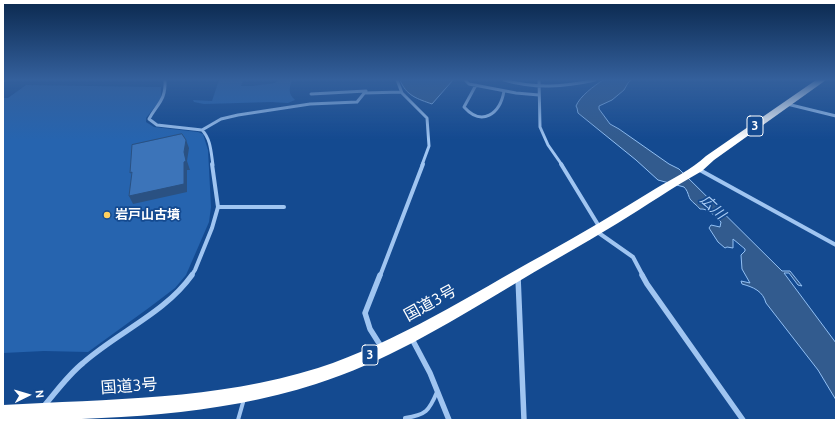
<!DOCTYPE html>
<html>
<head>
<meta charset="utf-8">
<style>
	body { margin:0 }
	#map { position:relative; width:839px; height:423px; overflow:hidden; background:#144a90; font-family:Ubuntu,sans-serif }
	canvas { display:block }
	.frame { position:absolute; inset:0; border:4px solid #fff; pointer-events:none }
	.north { position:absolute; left:8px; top:375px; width:40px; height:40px; -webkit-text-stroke:3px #144a90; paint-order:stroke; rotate:85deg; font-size:11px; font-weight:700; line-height:16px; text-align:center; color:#fff }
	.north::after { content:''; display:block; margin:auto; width:14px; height:18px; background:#fff; clip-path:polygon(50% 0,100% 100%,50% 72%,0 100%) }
</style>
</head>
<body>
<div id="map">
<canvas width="839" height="423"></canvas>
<div class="frame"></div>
<div class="north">N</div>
</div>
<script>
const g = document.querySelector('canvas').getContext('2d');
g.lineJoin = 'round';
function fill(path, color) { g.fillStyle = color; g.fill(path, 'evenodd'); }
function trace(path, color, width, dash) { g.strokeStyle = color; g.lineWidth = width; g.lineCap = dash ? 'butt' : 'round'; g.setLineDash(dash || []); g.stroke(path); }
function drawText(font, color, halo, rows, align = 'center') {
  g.font = font + ' Ubuntu,"Noto Sans JP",sans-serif'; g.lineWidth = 3.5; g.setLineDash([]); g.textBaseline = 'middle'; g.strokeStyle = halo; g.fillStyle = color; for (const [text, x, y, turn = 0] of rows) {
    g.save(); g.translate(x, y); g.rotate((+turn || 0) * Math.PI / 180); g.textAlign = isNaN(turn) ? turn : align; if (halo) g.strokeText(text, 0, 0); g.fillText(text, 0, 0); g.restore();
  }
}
const green = new Path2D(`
	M219,80H243L241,86H252L275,83L278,80H292C289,89 288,93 295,100L288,103L271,102L204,104L194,102L193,100L212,101Z
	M26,85L161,87V99L146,118V122L154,127L198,132L203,134L208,150L211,207L209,222L186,275L175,288L150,307L88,352L44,351L3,353V98H8Z`);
const water = new Path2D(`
	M400,80H453L432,104C418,99 406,96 400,80Z
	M603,80H631L628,83L624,90L612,100L599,106V109L610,124L619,129L669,164L679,169L782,271H790L802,286L798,285L789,273H784L836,343V400L818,370L766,303C763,291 753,287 742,284L741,281L750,283L742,269L741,255L745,251V249L733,239V248L727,247L725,248L718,242L709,228L711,225L720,227L721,222C716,217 708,208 700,209C697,205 693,203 690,199C688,195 688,191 684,187L658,180L636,160L578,113L577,108L576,106C580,96 594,86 603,80Z`);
const lane = new Path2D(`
	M238,420L244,399
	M405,420V418C426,415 429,411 437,392`);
const streetFar2 = new Path2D(`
	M165,80C166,100 158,103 149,119L157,125L202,130C211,139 211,153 213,165
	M397,80L402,93L427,118L429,146L422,165
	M465,80L469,84L516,93L539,95
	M504,80C535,89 564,87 595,80
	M539,80L540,127L548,145L562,165
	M3,81L5,80
	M476,85L464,107C482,127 500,114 504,91
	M364,93L401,92
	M311,94L366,91
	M787,104L836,116
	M202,130L221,119L238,115L310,104L357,102L366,91`);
const streetFar1 = new Path2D(`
	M561,164L600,228
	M698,169L836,245
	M218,207H284
	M596,231L633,257L643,276
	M191,276L195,270L212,228L218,207L212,164
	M380,276L423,164`);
const street = new Path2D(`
	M380,275L365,313L370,329L382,348
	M642,275L647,284L743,420
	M518,277L524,420
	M412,339L430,373L449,420
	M44,406C56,392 68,375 83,363C118,332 165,313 192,275`);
const highway = new Path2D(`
	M816,80H826L714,160L702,171C673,187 646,206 618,223C581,246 543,266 506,289C446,325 383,363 316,384C216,416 107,420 3,420V405C108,399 217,400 318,368C398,342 470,295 543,255C581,234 618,212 655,189C673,178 691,170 706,156Z`);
const shadedWall = new Path2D(`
	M186,140L189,148L187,161L190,170H187V192L133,204L129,196L184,162V152Z`);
const building = new Path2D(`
	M182,134L186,140L184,152L186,161L184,162V184L129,196L132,172L130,173L132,145Z`);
const markers = [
	[107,215,4,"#ffd160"]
];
const shields = [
	[755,126,16],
	[370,355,16]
];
const shieldNames = [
	["3",755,126],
	["3",370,355]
];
const poiNames = [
	["岩戸山古墳",115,215]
];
const waterNames = [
	["広川",713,207,43]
];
const nearStreetnames = [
	["国道3号",430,303,-29],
	["国道3号",129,386,-4]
];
fill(green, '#2664af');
fill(water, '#325b8e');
trace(water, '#92c0f4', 1);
trace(lane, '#a0c5f1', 4);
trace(streetFar2, '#a0c5f1', 3);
trace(streetFar1, '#a0c5f1', 4);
trace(street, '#a0c5f1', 5.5);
fill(highway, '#fff');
fill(shadedWall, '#2a5182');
fill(building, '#3c74b9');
trace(building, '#2a5182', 1);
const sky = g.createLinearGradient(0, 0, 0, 140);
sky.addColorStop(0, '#0b294f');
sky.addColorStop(0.57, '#34609c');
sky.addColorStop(1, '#34609c00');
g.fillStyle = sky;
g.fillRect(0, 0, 839, 140);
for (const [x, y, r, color] of markers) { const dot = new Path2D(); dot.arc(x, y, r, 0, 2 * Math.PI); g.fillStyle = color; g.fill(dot); trace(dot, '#144a90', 1.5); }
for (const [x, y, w] of shields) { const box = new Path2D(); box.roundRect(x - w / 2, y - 10, w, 20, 3); g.fillStyle = '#144a90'; g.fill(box); trace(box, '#fff', 1); }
drawText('bold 12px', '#fff', null, shieldNames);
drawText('bold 13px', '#fff', '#144a90', poiNames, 'left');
drawText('italic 14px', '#accff8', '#144a90', waterNames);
drawText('16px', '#fff', '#144a90', nearStreetnames);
</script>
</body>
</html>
